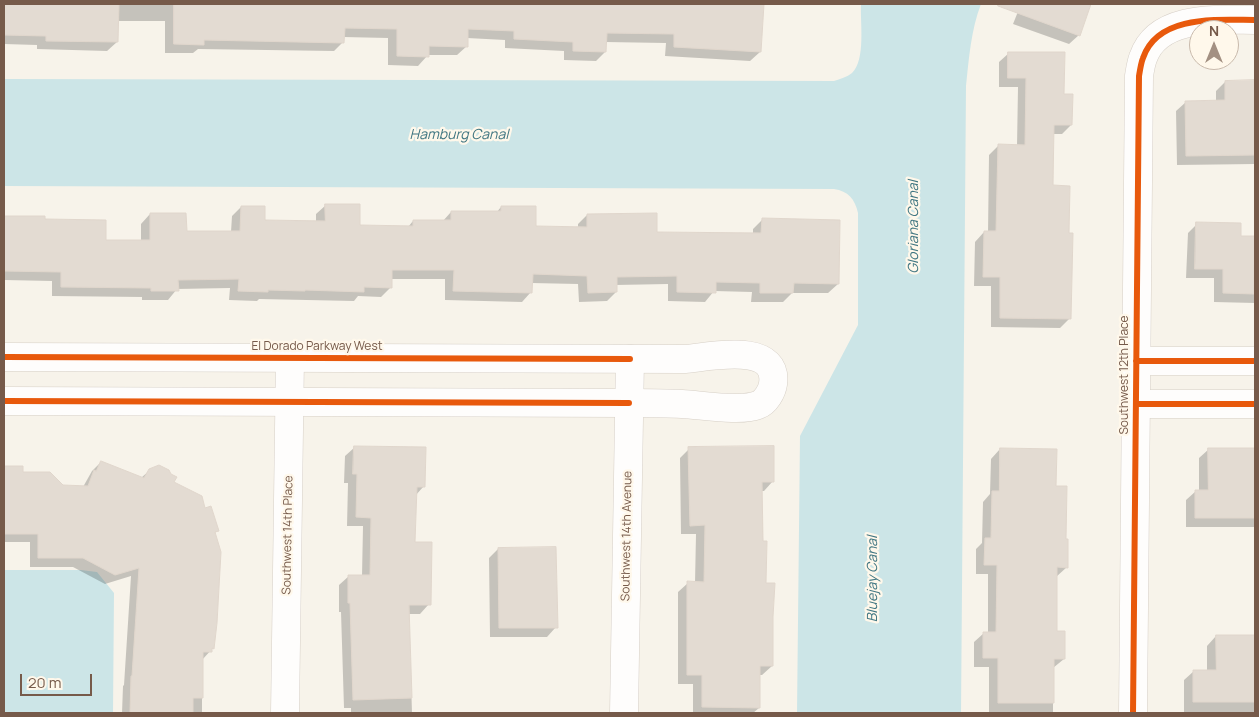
<!DOCTYPE html>
<html>
<head>
<meta charset="utf-8">
<style>
	body { margin:0 }
	#map { position:relative; width:1259px; height:717px; overflow:hidden; background:#f7f3ea; font-family:Manrope,sans-serif }
	canvas { display:block }
	.frame { position:absolute; inset:0; border:5px solid #765a4a; pointer-events:none }
	.north { position:absolute; left:1189px; top:20px; width:50px; height:50px; box-sizing:border-box; background:#fff8eb; border:1px solid #c8b9ab; border-radius:50%; rotate:0deg; font-size:14px; font-weight:700; line-height:20px; text-align:center; color:#765a4a }
	.north::after { content:''; display:block; margin:auto; width:18px; height:22px; background:#a39082; clip-path:polygon(50% 0,100% 100%,50% 72%,0 100%) }
	.scale { position:absolute; left:20px; top:674px; width:72px; height:22px; box-sizing:border-box; border:2px solid #765a4a; border-top:0; padding-left:6px; font-size:15px; line-height:18px; white-space:nowrap; color:#765a4a; -webkit-text-stroke:4px #fff8eb; paint-order:stroke }
</style>
</head>
<body>
<div id="map">
<canvas width="1259" height="717"></canvas>
<div class="frame"></div>
<div class="north">N</div>
<div class="scale">20 m</div>
</div>
<script>
const g = document.querySelector('canvas').getContext('2d');
g.lineJoin = 'round';
function fill(path, color) { g.fillStyle = color; g.fill(path, 'evenodd'); }
function trace(path, color, width, dash) { g.strokeStyle = color; g.lineWidth = width; g.lineCap = dash ? 'butt' : 'round'; g.setLineDash(dash || []); g.stroke(path); }
function drawText(font, color, halo, rows, align = 'center') {
  g.font = font + ' Manrope,sans-serif'; g.lineWidth = 4.5; g.setLineDash([]); g.textBaseline = 'middle'; g.strokeStyle = halo; g.fillStyle = color; for (const [text, x, y, turn = 0] of rows) {
    g.save(); g.translate(x, y); g.rotate((+turn || 0) * Math.PI / 180); g.textAlign = isNaN(turn) ? turn : align; if (halo) g.strokeText(text, 0, 0); g.fillText(text, 0, 0); g.restore();
  }
}
const water = new Path2D(`
	M861,4H981C971,30 969,58 966,86L961,713H797L800,436L858,325V213C855,199 848,191 834,189L4,186V79L834,81C840,79 847,77 852,73C866,60 860,22 861,4Z
	M4,570H81L97,572L114,593L113,713H4Z`);
const shadow = new Path2D(`
	M4,4H763L760,52L750,61L665,56L666,43L605,42V52L596,61L564,60V51L505,48V40L467,38V46L457,55H428L418,66L388,65V38L343,37V42L334,51L198,49L193,53H165V21H117V42L107,51L37,49V45L4,44Z
	M1021,4H1090L1079,35L1069,44L1013,24Z
	M1009,53L1063,95L1071,125L1062,134H1053L1052,187L1068,234L1070,318L1060,328L991,327V286H974L975,242L984,232L988,233L989,155L998,146H1017L1018,87H999V62Z
	M1225,82H1255V164L1177,165L1176,111L1186,102L1216,101V91Z
	M326,205L359,226L408,227L413,221L442,222L451,212L496,213L501,207L535,227L578,228V224L587,215L656,234H753V229L762,220L838,284L828,293H792L783,302H751L752,292L714,291L705,302L668,301V284L616,285V292L607,301L579,302L578,284L531,283V292L522,302L445,300V279H391V287L381,297L358,296L354,301L259,299L257,301L229,300L230,288L177,289L168,300H142V297L52,296V281L4,280V217H44V221L105,241H141V224L150,214L185,232H231L232,216L241,207L264,221L316,222V214Z
	M1197,224L1240,237H1255V303L1214,302V278H1186L1188,233Z
	M355,447L424,486L415,496L414,543L429,604L420,614H409L412,713H351V708H344L341,612H339V585L349,576H362L363,526H347L348,483H344L345,456Z
	M689,449L773,481L764,491H761L765,584L772,617V666L762,675H759V708L753,713H693V684H678V592L688,583H695L696,534H681L680,458Z
	M1000,449L1055,488L1064,540L1067,567L1056,577L1055,632L1064,659L1053,668V713H989V667H974V642L984,633H988V574H976V549L982,543L983,502L990,494L991,459Z
	M1209,449H1255V527H1186V500L1196,491H1199V458Z
	M101,462L141,478L150,470L172,483L204,509L217,530L214,534L213,648L202,660V713H122L123,686L124,685L131,576L105,584L73,567H30V542H4V467H21V473L62,486L83,487L92,471Z
	M498,549L556,627L547,637H490L489,558Z
	M1216,636H1255V713H1184V680L1194,671H1207V646Z`);
const building = new Path2D(`
	M4,4H119L118,42L46,41V36L4,35Z
	M174,4H764L761,52L674,47V34L607,33L606,52L573,51V42L514,39V31L468,29V47L429,46V57L397,56V29L345,28L344,43L204,40V45L174,44Z
	M998,4H1091L1080,36L998,6Z
	M1008,52H1065L1064,94H1073L1072,125H1054L1053,185L1070,186L1069,233H1073L1071,319L1000,318V277H983L984,231H996L998,144L1025,145L1026,78H1008Z
	M1255,80V155L1186,156L1185,101L1225,100V81Z
	M325,204H360V225L413,226V220H451V211H501V206H536V226L587,227V214L657,213V232L761,233L762,218L840,220L839,284L794,283L793,293H760V283L716,282V293L677,292V276L617,277V292L588,293L587,276L533,274L532,293L453,291L454,270H392V288L364,287V292L305,290V291L268,290V292L238,291L239,279L178,280L179,291H151V288L61,287V272L4,271V216H45V219L106,220V240H150V213H186L187,231H240L241,206H265V220L325,221Z
	M1196,222L1241,223V236H1255L1254,294L1223,293V269H1195Z
	M354,446L426,447L425,487H417L415,542H432L431,605H409L412,698L353,700L350,603H348V575H370L371,518L356,517L357,474H353Z
	M774,446V482H762L763,541H767L766,583H775L773,617V666H760V708L702,707V675H687V581L704,582L705,525L690,526L688,447Z
	M1000,448L1057,449L1056,486H1067L1066,539H1068V568L1057,567V631H1065V659H1054V703H998V658H983V632H996L997,565H984L985,538H991L992,491H999Z
	M1208,448H1255V518H1195V490H1208Z
	M101,461L144,478L149,469L159,465L169,470L171,474L177,477L174,482L202,496L205,508L211,506L219,531L215,532L221,552L217,623L214,649L212,648V652H203V698H193V713H130L131,676H132L139,568L115,575L83,558H38V534H4V466H23V472H50L63,485L88,486L94,470L96,471Z
	M556,547L558,628H499L498,548Z
	M1216,635H1255V702H1193V670H1216Z`);
const street = new Path2D(`
	M285,713L290,358
	M624,713L630,359
	M1133,713L1139,76C1140,70 1141,63 1143,58C1158,14 1219,20 1255,20`);
const secondary = new Path2D(`
	M4,357L685,359C709,357 779,341 773,384C772,391 766,402 758,405C741,412 702,405 682,404C665,403 647,403 629,403L4,401
	M1136,361H1255
	M1137,404H1255`);
const cycleway = new Path2D(`
	M4,357L630,359
	M1136,361H1255
	M4,401L629,403
	M1137,404H1255
	M1133,713L1139,76C1140,70 1141,63 1143,58C1158,14 1219,20 1255,20`);
const streetNames = [
	["El Dorado Parkway West",317,347],
	["Southwest 12th Place",1125,375,-90],
	["Southwest 14th Place",288,535,-89],
	["Southwest 14th Avenue",627,536,-89]
];
const waterNames = [
	["Hamburg Canal",459,135],
	["Gloriana Canal",914,227,-90],
	["Bluejay Canal",873,579,-90]
];
fill(water, '#cce5e7');
fill(shadow, '#0003');
fill(building, '#e3dbd2');
trace(building, '#e0d6cc', 1);
trace(street, '#d6cfc7', 29);
trace(secondary, '#d6cfc6', 29);
trace(street, '#fefdfc', 28);
trace(secondary, '#fefdfc', 28);
trace(cycleway, '#e8590c', 6);
drawText('12px', '#765a4a', '#fff8eb', streetNames);
drawText('italic 14px', '#407682', '#fff8eb', waterNames);
</script>
</body>
</html>
